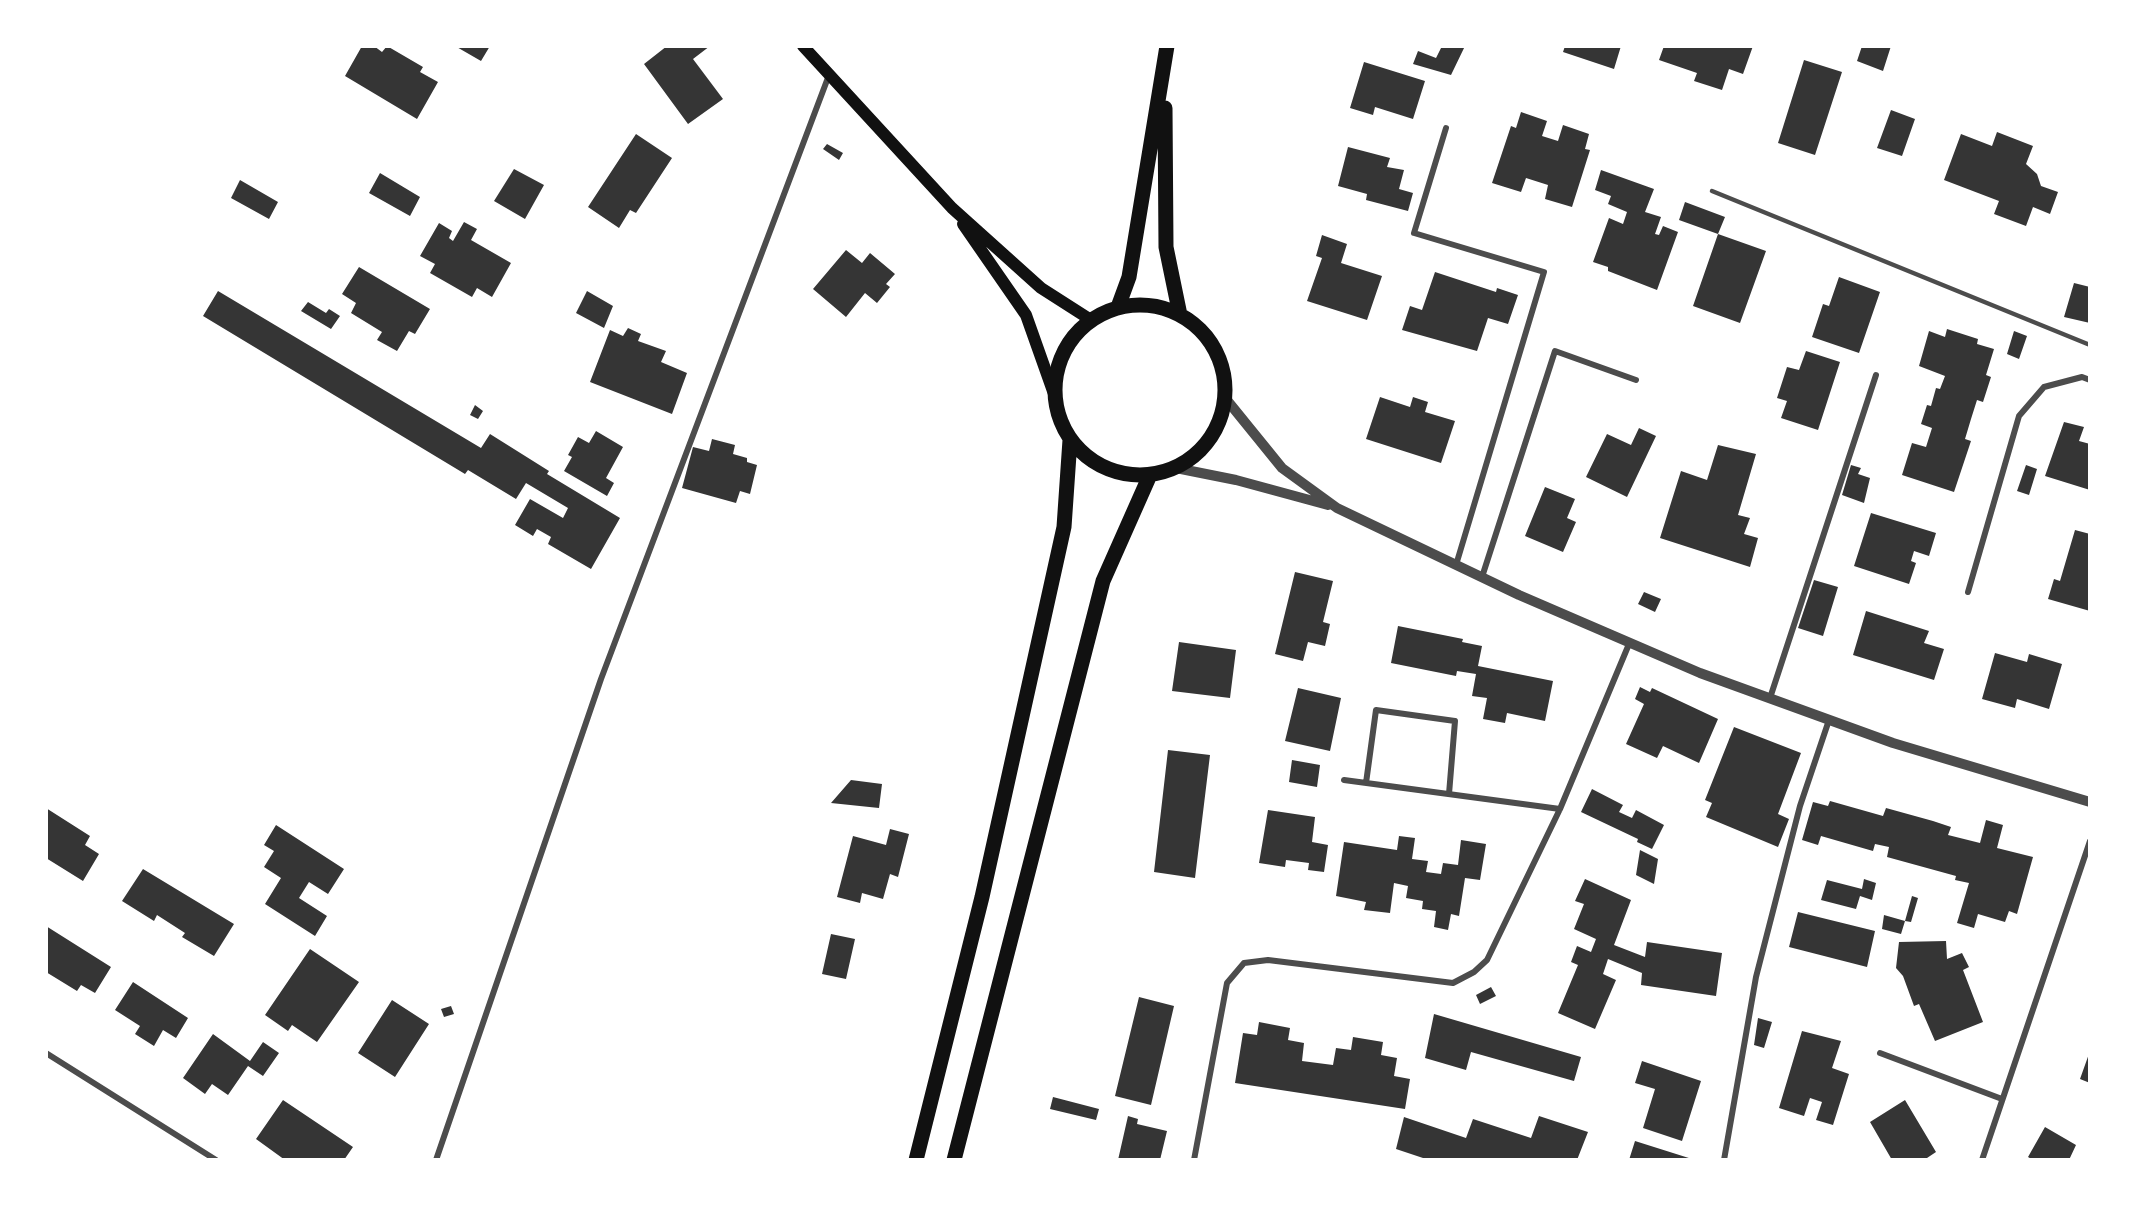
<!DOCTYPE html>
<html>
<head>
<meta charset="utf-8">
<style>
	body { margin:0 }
	#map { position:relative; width:2136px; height:1206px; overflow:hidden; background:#fff; font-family:"Zilla Slab",serif }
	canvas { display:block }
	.frame { position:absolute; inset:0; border:48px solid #fff; pointer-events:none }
</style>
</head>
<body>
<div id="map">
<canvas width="2136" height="1206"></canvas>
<div class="frame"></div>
</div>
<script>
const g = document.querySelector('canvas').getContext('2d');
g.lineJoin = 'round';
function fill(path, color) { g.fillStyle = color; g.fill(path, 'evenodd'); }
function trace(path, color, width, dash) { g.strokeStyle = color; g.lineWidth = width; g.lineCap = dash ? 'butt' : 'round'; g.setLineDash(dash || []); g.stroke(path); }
const building = new Path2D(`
	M362,46H374L382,52L387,46L423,67L420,72L438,82L417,119L345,76Z
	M455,46H490L481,61Z
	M667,46H710L693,59L723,99L688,124L644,64Z
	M1442,46H1465L1451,75L1413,64L1418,51L1436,58Z
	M1565,46H1621L1614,69L1563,52Z
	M1664,46H1753L1743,74L1729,69L1722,90L1694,81L1697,73L1659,60Z
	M1862,46H1891L1883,71L1857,61Z
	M1804,60L1842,72L1815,155L1778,143Z
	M1364,62L1425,81L1413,119L1375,107L1373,115L1350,108Z
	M1891,110L1915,119L1902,156L1877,148Z
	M1521,112L1547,121L1542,136L1558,141L1563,125L1589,134L1585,149L1590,150L1572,207L1545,199L1548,185L1526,178L1521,192L1492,183L1511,126L1516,128Z
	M1997,132L2033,146L2026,164L2037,174L2041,186L2058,192L2050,214L2033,207L2026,226L1994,214L1999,201L1944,180L1961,134L1992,146Z
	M636,134L672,158L636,213L630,210L619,228L588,207Z
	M827,144L843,153L839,160L823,149Z
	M1348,147L1390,158L1387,167L1404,170L1399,189L1413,193L1408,211L1366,200L1367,194L1338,186Z
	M514,169L544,185L525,219L494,201Z
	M1601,170L1654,189L1645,212L1661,217L1655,234L1659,235L1663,226L1678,232L1657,290L1608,271V267L1593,262L1609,218L1623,224L1627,212L1608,204L1611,196L1595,190Z
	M380,173L420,197L410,216L369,193Z
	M240,180L278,202L269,219L231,198Z
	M1685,202L1725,217L1718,234L1679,220Z
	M464,222L477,229L471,240L511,263L492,297L477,288L472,297L430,273L435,264L420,256L439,223L452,231L449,238L453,241Z
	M1718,234L1766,251L1740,323L1693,306Z
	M1322,235L1347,244L1341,263L1382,276L1367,320L1307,301L1322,258L1316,256Z
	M846,250L862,263L870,253L895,274L886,284L890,287L877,303L865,293L846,317L813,289Z
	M359,267L430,309L415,334L409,331L397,351L377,340L382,332L351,313L356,303L342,294Z
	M1435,272L1496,292L1497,288L1518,295L1508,324L1488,318L1477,351L1402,330L1410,306L1422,310Z
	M1839,277L1880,292L1859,353L1812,337L1823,304L1829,306Z
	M2074,283L2090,287V323L2064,317Z
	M218,291L481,448L490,434L549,471L547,474L620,518L591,569L548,544L551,537L537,529L533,536L515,525L530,499L563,518L568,508L526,483L516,499L468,470L465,474L203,316Z
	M587,291L613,306L604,328L576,313Z
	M308,302L326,313L329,309L340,316L331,329L301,311Z
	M628,328L641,334L638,341L666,351L661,362L687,373L672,414L590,382L610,330L623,336Z
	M1947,329L1978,339L1977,344L1994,349L1986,375L1991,377L1983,402L1977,400L1971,419L1965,439L1971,441L1954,492L1902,475L1912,443L1926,447L1932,428L1921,424L1927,405L1931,406L1936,388L1940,389L1945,376L1919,366L1929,331L1945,337Z
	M2014,331L2027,336L2019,359L2007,354Z
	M1806,351L1840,362L1818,430L1781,418L1787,401L1777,398L1787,367L1799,370Z
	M1380,397L1410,407L1413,397L1428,402L1425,412L1455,421L1441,463L1366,439Z
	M475,405L483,411L478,419L470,415Z
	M2064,422L2084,427L2079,441L2090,444V490L2045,476Z
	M1639,428L1656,436L1627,497L1586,477L1607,434L1631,445Z
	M596,431L623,447L606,478L614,483L607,496L564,471L572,457L568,455L578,437L589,443Z
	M712,439L735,445L733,454L747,458V462L757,465L750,494L740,491L736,503L682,488L693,447L709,451Z
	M1718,445L1756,454L1738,515L1750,518L1744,534L1758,538L1750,567L1660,538L1681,471L1707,480Z
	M1851,465L1861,468L1858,474L1870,478L1864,503L1842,495Z
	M2026,465L2037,469L2029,495L2017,491Z
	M1545,487L1575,499L1567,518L1576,522L1563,552L1525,536Z
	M1871,513L1936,533L1929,556L1914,551L1911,561L1916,563L1909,584L1854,566Z
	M2075,530L2090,534V611L2048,599L2054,579L2060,581Z
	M1295,572L1333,581L1323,622L1330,624L1325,646L1308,642L1303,661L1275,654Z
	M1814,580L1838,587L1823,636L1798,628Z
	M1644,592L1661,599L1655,612L1638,604Z
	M1866,611L1929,631L1924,643L1944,649L1934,680L1853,655Z
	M1398,626L1463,639L1462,642L1482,646L1478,666L1553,681L1545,721L1507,713L1505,723L1483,719L1487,698L1472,696L1476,674L1457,671L1456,676L1391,663Z
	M1179,642L1236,650L1230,698L1172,691Z
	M1995,653L2027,662L2029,654L2062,664L2049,709L2017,699L2015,708L1982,699Z
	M1640,687L1650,692L1652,688L1718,719L1699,763L1663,746L1657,758L1626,744L1644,704L1635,699Z
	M1298,688L1341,698L1330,751L1285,741Z
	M1734,727L1801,753L1778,814L1789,819L1778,847L1706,817L1712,803L1705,800Z
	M1168,750L1210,755L1195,878L1154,872Z
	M1292,760L1320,765L1317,787L1289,782Z
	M851,780L882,784L879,808L831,803Z
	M1592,789L1623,805L1619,812L1632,818L1636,810L1664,825L1652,849L1637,842L1638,839L1581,812Z
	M1830,801L1883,816L1886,808L1933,821L1951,827L1948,835L1980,843L1986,820L2003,825L1997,848L2033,857L2017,914L2009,911L2005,922L1978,914L1974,928L1957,923L1969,883L1955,880L1956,876L1887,857L1889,847L1875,844L1873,851L1821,836L1818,845L1802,840L1813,802L1828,806Z
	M46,808L90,836L85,845L99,854L83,881L46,858Z
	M1268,810L1315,817L1312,842L1328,845L1324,872L1308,870L1309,863L1286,860L1285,867L1259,863Z
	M276,825L344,869L328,894L309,882L299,898L327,916L315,936L265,904L281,878L264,867L274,851L264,845Z
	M890,829L909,834L898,877L890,874L883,899L862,893L860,903L837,897L853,836L886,845Z
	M1399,836L1415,838L1412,859L1428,861L1426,872L1441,874L1443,863L1458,865L1461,840L1486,844L1480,880L1465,878L1459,916L1451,914L1448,930L1434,927L1436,911L1422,909L1423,901L1406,898L1408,886L1394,883L1390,913L1364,910L1366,902L1336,896L1344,842L1397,850Z
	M1640,850L1658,859L1654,884L1636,875Z
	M143,869L234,924L214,956L182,937L185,933L157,915L154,921L122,901Z
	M1585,879L1631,900L1614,945L1645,957L1647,942L1722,953L1716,996L1641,985L1642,973L1608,959L1603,974L1616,980L1595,1029L1558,1013L1578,965L1571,962L1577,946L1591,952L1596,939L1574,929L1584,904L1575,901Z
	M1864,879L1876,883L1872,900L1860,896L1856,909L1821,900L1827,880L1862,889Z
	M1912,896L1918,898L1911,922L1905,921L1901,934L1882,929L1884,915L1905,921Z
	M1798,912L1875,931L1867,967L1789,947Z
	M46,926L111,967L95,993L81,985L77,991L46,972Z
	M831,934L855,939L846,979L822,974Z
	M1946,941L1947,959L1962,953L1969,967L1963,970L1983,1022L1935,1041L1919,1004L1914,1006L1903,976L1896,968L1899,942Z
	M310,949L359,982L317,1042L292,1025L288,1031L265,1015Z
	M133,982L188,1018L176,1038L163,1030L154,1046L135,1034L140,1026L115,1010Z
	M1491,987L1496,996L1480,1004L1476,995Z
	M1139,997L1174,1006L1151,1105L1115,1096Z
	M392,1000L429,1024L395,1077L358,1053Z
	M451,1006L454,1014L444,1017L441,1009Z
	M1434,1014L1581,1057L1574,1081L1471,1052L1466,1070L1425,1058Z
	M1758,1018L1772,1022L1764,1048L1754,1045Z
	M1259,1022L1290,1028L1288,1040L1304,1043L1302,1061L1333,1065L1336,1048L1351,1050L1353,1037L1383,1042L1381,1055L1397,1058L1394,1076L1410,1079L1405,1109L1235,1083L1243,1033L1257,1035Z
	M1802,1031L1841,1041L1832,1068L1849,1074L1833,1125L1816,1120L1822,1102L1810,1098L1804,1116L1779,1108Z
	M213,1034L250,1061L263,1042L279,1053L263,1076L248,1066L228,1095L212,1084L205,1094L183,1078Z
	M2090,1051V1083L2080,1079Z
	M1642,1061L1701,1081L1682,1141L1643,1128L1655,1089L1635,1083Z
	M1053,1097L1099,1109L1096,1120L1050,1109Z
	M283,1100L353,1147L344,1160H285L256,1139Z
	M1905,1100L1936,1152L1924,1160H1892L1870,1122Z
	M1128,1116L1138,1119L1137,1124L1167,1131L1160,1160H1118Z
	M1539,1116L1588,1132L1577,1160H1429L1396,1149L1404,1117L1466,1138L1473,1119L1531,1138Z
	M2045,1127L2076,1145L2069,1160H2033L2028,1157Z
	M1635,1141L1692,1159V1160H1629Z`);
const service = new Path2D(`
	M1712,191L2090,345`);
const minor = new Path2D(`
	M1446,128L1414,233L1544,272L1456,565
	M1482,577L1555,351L1636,380
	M1968,592L2019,416L2044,387L2082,377L2090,380
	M1770,698L1876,375
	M1344,780L1560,809
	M1366,783L1376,710L1455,721L1449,794
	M46,1053L216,1160
	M1880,1053L2002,1099
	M436,1160L601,679L829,75
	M1194,1160L1227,983L1244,963L1268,960L1453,983L1474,972L1487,960L1560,809L1629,644
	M1724,1160L1756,977L1800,806L1829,720
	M1982,1160L2090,841`);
const tertiary = new Path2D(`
	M1226,399L1282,468L1337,508L1519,595L1700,673L1893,743L2090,802
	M1176,468L1236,480L1328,505`);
const secondary = new Path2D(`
	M803,46L952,208L1041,288L1091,320
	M963,224L1026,315L1054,394`);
const primary = new Path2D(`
	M1165,108L1166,247L1180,315
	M1055 390a85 85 0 1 1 170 0a85 85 0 1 1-170 0Z
	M1118,307L1129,277L1167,46
	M916,1160L982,897L1064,527L1070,440
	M954,1160L1103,581L1150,475`);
fill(building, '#353535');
trace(service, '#4c4c4c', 4.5);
trace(minor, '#4c4c4c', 6);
trace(tertiary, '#4c4c4c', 10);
trace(secondary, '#111', 12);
trace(primary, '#111', 15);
</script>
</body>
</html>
